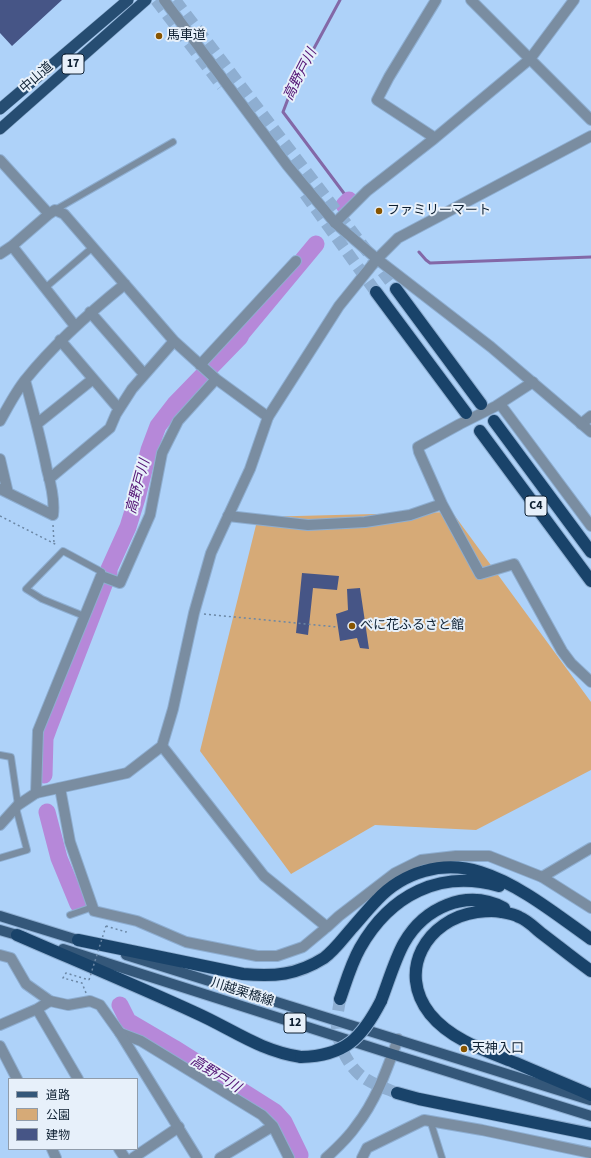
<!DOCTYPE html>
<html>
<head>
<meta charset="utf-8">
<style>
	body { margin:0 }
	#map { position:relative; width:591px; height:1158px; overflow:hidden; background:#aed2f9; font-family:"Source Sans 3","Noto Sans JP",sans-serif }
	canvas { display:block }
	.legend { position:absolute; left:8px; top:1078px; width:130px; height:72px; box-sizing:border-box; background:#e7f0fa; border:1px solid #909caa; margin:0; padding:5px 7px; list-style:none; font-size:12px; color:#0d1f31 }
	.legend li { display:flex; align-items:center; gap:8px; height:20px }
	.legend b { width:20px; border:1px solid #909caa }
</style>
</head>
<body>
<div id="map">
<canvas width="591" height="1158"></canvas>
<ul class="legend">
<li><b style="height:5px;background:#345779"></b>道路</li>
<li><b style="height:11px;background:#d6aa77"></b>公園</li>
<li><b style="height:11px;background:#465586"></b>建物</li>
</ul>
</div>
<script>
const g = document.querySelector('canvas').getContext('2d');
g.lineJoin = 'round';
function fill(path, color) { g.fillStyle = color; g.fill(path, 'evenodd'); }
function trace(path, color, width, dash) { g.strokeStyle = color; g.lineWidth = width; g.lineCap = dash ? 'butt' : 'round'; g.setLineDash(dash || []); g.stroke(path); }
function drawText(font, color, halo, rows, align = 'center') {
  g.font = font + ' "Source Sans 3","Noto Sans JP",sans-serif'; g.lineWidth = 4; g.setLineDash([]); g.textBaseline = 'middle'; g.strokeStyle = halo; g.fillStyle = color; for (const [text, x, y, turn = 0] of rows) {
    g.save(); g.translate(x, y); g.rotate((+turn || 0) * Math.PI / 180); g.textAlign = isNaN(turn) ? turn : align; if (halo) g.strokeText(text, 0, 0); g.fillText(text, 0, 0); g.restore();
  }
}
const green = new Path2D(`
	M452,512L591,702V770L476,830L375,825L291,874L200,751L258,517Z`);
const stream = new Path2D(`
	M340,0L291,91L283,112L349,200
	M419,252L426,260L430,263L591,257`);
const river = new Path2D(`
	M344,205L349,200
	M44,775L45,738L49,727L109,572V569L128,527L137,498L149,450L158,426L175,404L240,337L242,333L316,244
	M47,812L59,858L78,904
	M120,1005L128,1021L174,1048L275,1112L284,1122L300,1155`);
const building = new Path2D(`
	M0,0H62L12,46L0,33Z
	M302,573L339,576L337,590L313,588L308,635L296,633Z
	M360,588L369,649L360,648L357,638L340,641L336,614L348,610L347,589Z`);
const motorwayTunnel = new Path2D(`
	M156,0L222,86
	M175,0L396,289
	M305,194L376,292
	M340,999C339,1008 336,1018 337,1027C338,1044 346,1062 359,1074C369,1083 385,1088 397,1093`);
const path = new Path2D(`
	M0,516L57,545
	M53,525L54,543
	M204,614L337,627
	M106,926L126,932V929
	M86,993L82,983L63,978L66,973L89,980`);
const service = new Path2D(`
	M55,210L173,142
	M45,288L93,247
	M84,616L42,599L26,589L63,551L102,572L101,576
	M0,755L11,757L18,805
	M0,858L27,850L16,808
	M70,915L93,907
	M430,1120L442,1158`);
const minor = new Path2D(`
	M471,0L591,120
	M435,138L377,100L389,77L436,0
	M0,160L49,214L55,210L64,214L174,341L216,379L268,417
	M335,223L367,191L435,138L530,59L574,0
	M12,246L75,326
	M0,254L12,246L49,214
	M90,312L144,374
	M60,340L119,409
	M200,365L296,261
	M500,404L591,526
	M0,421C8,407 16,391 26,379C55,343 89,313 125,284
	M38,423L93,379
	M581,424L591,416
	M0,459L8,493
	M49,479L110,428L116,414L132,389L174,341
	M0,489L53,515C55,500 51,484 47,470C41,439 33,410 25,380
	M442,504L419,452L418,447L460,424L496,406L533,382
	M228,516L308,525L365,522L410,515L442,504L480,574L514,564L562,651L571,663L591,682
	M162,746L264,876L327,927L339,916L395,873L421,860L456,856H489L542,877L591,908
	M60,788L70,842L94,911L137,921L186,942L257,956H277L303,947L327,927
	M36,793L38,731L101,576L120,583L150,515L162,453L178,421L216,379
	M37,1009L78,1079
	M0,1025L37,1009L50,1001
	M120,1033L141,1041L262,1115L273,1126L289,1158
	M0,1046L17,1079
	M52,1149L56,1158
	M119,1149L125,1158
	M133,1158L179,1127
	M220,1158L273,1126
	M362,1158L367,1148L424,1120L482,1130L591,1153`);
const tertiary = new Path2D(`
	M164,0L287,165L335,223L377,259L491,347L591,432
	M0,825L18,805L36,793L127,773L162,746L173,709L194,613L211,553L250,469L268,417L339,306L377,259L398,238L591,136
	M542,877L591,848
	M0,955L11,958L26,984L50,1001L68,1005L90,1001L100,1005L120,1033L197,1158
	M326,1158C337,1148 348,1138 356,1126C376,1101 387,1069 398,1039`);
const primary = new Path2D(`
	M0,916L84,942
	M0,930L24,937
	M63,949L392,1054L591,1116
	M126,955L590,1100`);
const trunk = new Path2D(`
	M0,109L128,0
	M0,129L146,0`);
const motorway = new Path2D(`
	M396,289L481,404
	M376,292L466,413
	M494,421L591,552
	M480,431L591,581
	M17,935C77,961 137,986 196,1013C232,1029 260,1051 301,1057
	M78,940L243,974C274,977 297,975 324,958C335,950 344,937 353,927C361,918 369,908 377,900C403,872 443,860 480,872C519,884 557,915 591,939
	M591,971C574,959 557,945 541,933C534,927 527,920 519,917C514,914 507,913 501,912C494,910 485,911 477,912C427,919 396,971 430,1014C451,1040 486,1051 516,1063C541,1074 566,1084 591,1095
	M340,999C346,982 351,964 360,948C390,895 440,869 499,886
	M381,1001C388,983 395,959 404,943C424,908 466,888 504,908
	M397,1093L419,1099L591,1134`);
const pathBridge = new Path2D(`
	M89,980L106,926`);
const motorwayBridge = new Path2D(`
	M301,1057C345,1056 362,1038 381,1001`);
const markers = [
	[159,36,4,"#850"],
	[379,211,4,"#850"],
	[352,626,4,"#850"],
	[464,1049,4,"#850"]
];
const shields = [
	[73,64,22],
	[536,506,22],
	[295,1023,22]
];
const shieldNames = [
	["17",73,64],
	["C4",536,506],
	["12",295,1023]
];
const poiNames = [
	["馬車道",167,36],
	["ファミリーマート",387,211],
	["べに花ふるさと館",360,626],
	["天神入口",472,1049]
];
const streetNames = [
	["中山道",37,78,-41],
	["川越栗橋線",242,993,18]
];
const waterNames = [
	["高野戸川",301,75,-63],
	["高野戸川",139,487,-75],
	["高野戸川",215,1075,32]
];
fill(green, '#d6aa77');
trace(stream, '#8368a7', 3);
trace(river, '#b688d9', 17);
fill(building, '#465586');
trace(motorwayTunnel, '#8eaed1', 12, [12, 6]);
trace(service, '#8eaed1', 8);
trace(minor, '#8eaed1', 12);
trace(tertiary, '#8eaed1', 12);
trace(primary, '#8eaed1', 12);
trace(trunk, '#8eaed1', 12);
trace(motorway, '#8eaed1', 14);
trace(path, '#6b87a5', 1.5, [2, 3]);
trace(service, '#7a8da1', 6);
trace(minor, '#7a8da1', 10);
trace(tertiary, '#7a8da1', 10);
trace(primary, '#345779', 10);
trace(trunk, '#264d72', 11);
trace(motorway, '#19436a', 12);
trace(motorwayBridge, '#8eaed1', 14, []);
trace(pathBridge, '#6b87a5', 1.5, [2, 3]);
trace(motorwayBridge, '#19436a', 12);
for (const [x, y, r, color] of markers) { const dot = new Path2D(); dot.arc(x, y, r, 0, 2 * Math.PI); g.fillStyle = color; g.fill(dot); trace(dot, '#e7f0fa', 1.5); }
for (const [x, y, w] of shields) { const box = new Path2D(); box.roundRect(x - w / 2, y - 10, w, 20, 3); g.fillStyle = '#e7f0fa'; g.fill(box); trace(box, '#0d1f31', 1); }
drawText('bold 12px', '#0d1f31', null, shieldNames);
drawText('13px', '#0d1f31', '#e7f0fa', poiNames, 'left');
drawText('13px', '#0d1f31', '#e7f0fa', streetNames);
drawText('italic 14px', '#521274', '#e7f0fa', waterNames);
</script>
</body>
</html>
